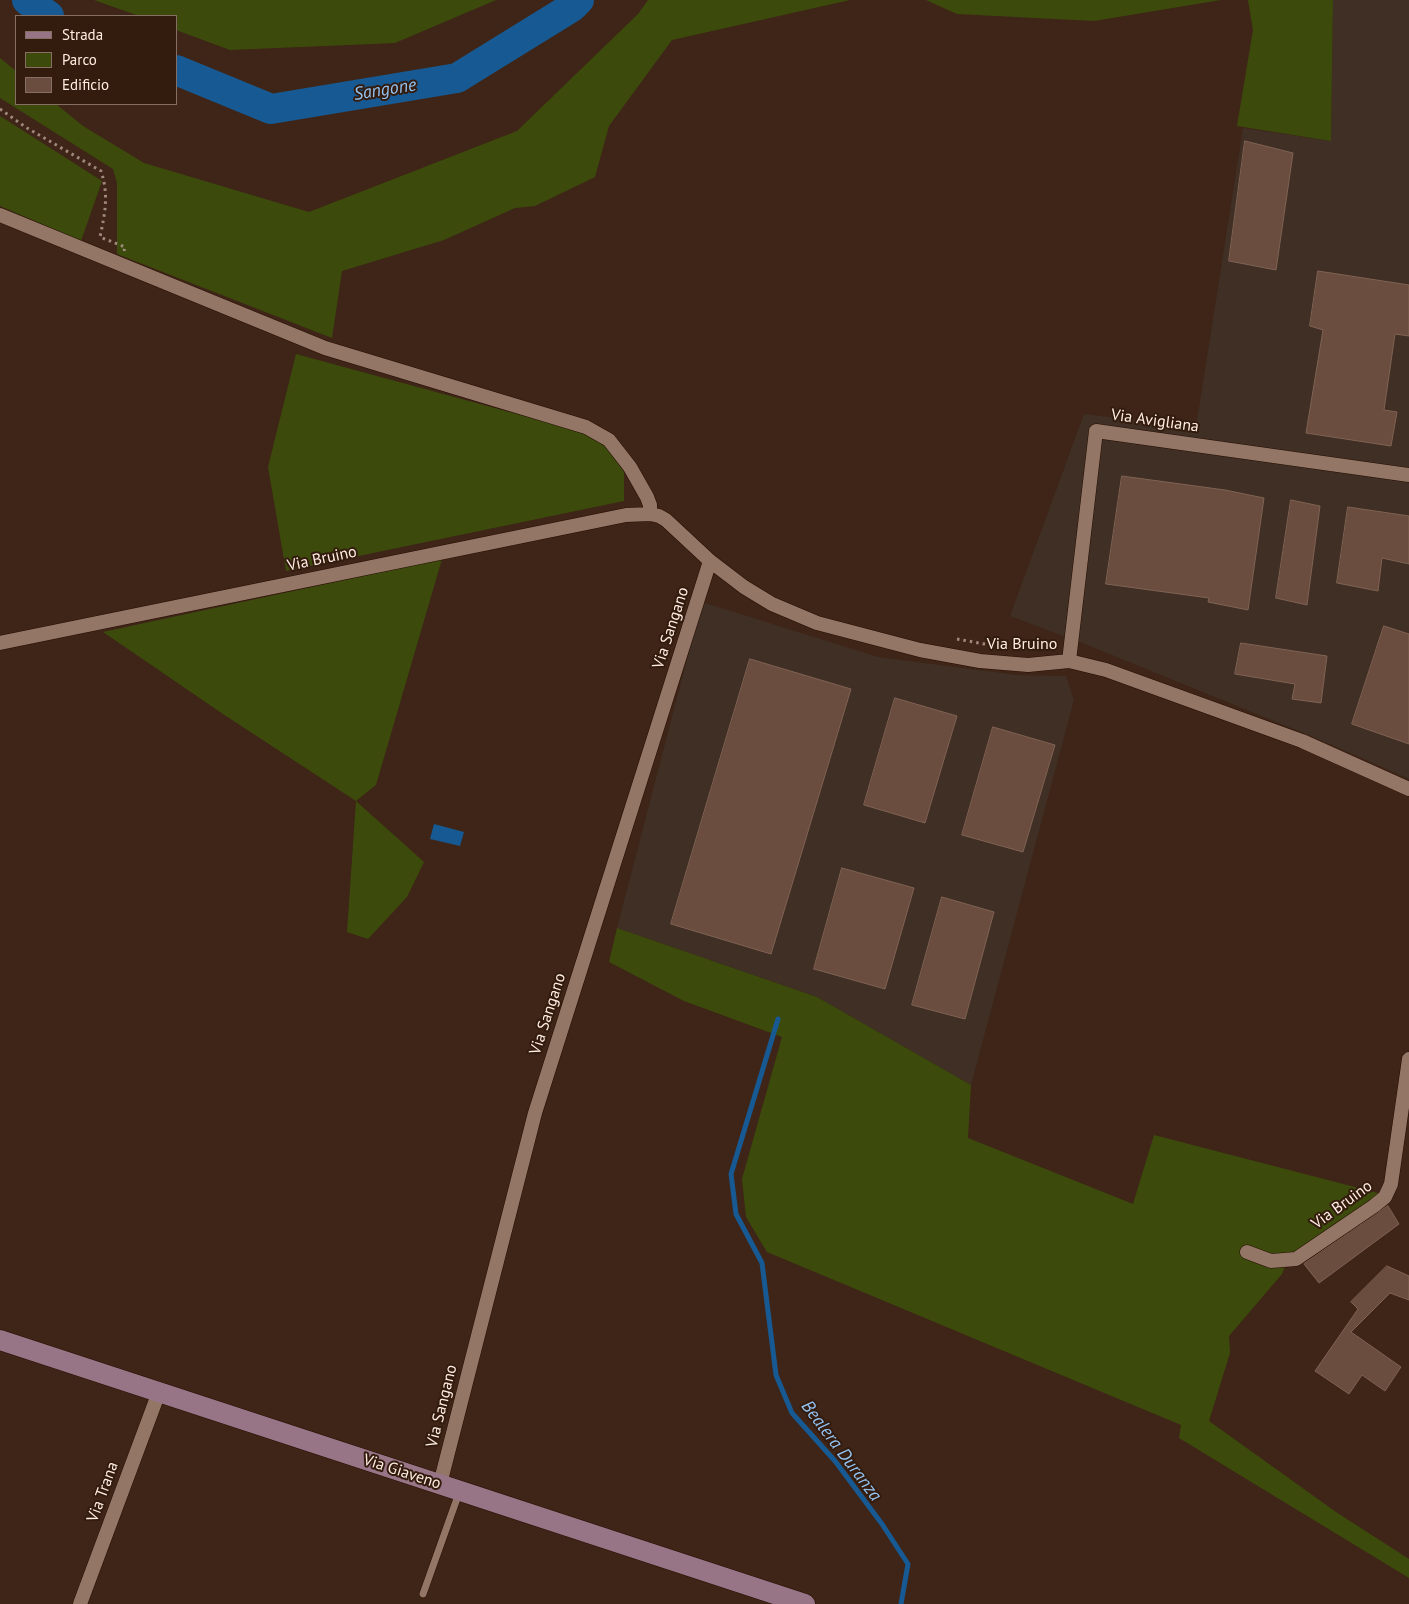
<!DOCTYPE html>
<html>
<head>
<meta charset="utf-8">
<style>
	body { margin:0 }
	#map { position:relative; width:1409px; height:1604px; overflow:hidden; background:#3e2517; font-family:"PT Sans",sans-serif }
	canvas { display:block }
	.legend { position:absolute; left:15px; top:15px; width:162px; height:90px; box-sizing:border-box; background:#331b0d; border:1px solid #856f63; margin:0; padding:6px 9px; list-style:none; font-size:15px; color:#ffede4 }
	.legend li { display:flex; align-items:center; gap:10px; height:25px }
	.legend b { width:25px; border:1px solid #856f63 }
</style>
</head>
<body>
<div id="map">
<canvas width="1409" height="1604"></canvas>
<ul class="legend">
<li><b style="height:6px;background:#977587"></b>Strada</li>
<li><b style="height:14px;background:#3c4b0c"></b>Parco</li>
<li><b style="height:14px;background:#6a4d3f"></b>Edificio</li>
</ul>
</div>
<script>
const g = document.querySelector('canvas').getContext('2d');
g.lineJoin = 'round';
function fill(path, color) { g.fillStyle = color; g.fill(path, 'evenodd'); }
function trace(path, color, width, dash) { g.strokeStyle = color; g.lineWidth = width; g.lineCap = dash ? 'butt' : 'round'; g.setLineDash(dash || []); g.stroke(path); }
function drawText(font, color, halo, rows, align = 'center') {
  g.font = font + ' "PT Sans",sans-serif'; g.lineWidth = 4; g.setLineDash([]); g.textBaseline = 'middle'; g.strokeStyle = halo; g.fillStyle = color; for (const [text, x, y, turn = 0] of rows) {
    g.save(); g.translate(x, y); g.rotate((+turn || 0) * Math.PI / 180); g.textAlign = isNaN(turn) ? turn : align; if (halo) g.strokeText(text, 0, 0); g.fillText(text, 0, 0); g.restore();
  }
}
const commercial = new Path2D(`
	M1333,0H1409V779L1330,744L1085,644L1010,616L1084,414L1196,427L1243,128L1331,141Z
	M702,602L878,657L1017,675L1066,676L1074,700L971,1085L817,997L617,928Z`);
const green = new Path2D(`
	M94,0H496L395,43L230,50L176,30V16H139Z
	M648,0H850L672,40L609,126L595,177L535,206L515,208L444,240L342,271L332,338L117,254V183L113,169L0,98V58L16,71V104H56L83,126L144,163L309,212L517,131L638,14Z
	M926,0H1221L1094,21L957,14Z
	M1248,0H1333L1331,141L1237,126L1253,30Z
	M0,116L102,181L81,241L0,206Z
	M296,354L583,432L604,445L624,472V501L286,571L268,467Z
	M442,559L376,785L356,801L424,862L407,897L368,939L347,932L356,801L223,714L103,632Z
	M617,928L817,997L971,1085L968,1138L1133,1204L1154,1135L1378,1193L1373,1202L1290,1255L1282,1274L1229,1336L1230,1353L1209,1421L1336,1512L1409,1559V1578L1179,1438L1181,1425L767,1252L746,1217L742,1179L782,1037L684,1001L609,962Z`);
const water = new Path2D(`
	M434,824L464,832L460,846L430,839Z`);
const stream = new Path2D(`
	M778,1019L731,1174L736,1214L762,1263L776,1375L792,1413L835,1461L882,1524L908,1564L901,1604`);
const river = new Path2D(`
	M27,0L49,16
	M176,70L271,109L457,78L572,7L579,0`);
const building = new Path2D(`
	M1245,141L1293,153L1276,270L1229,261Z
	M1318,271L1409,285V336L1395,334L1384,410L1397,412L1391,446L1306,433L1323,330L1310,326Z
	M1122,476L1225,490L1264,498L1248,610L1208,602L1209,598L1106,584Z
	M1291,500L1320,506L1307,605L1276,598Z
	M1348,507L1409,516V564L1382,558L1378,591L1337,583Z
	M1384,626L1409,634V744L1352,724Z
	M1241,643L1327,656L1321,703L1292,699L1295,684L1235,674Z
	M750,659L851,689L771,954L671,924Z
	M895,698L957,716L925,823L864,805Z
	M993,727L1055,745L1023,852L962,835Z
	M842,868L914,888L885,989L814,969Z
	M942,897L994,912L965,1019L912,1005Z
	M1388,1206L1399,1224L1319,1283L1304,1264Z
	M1387,1266L1409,1276V1300L1390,1293L1351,1332L1401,1367L1385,1391L1362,1375L1349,1394L1315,1371L1358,1309L1351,1302Z`);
const path = new Path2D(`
	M0,109L27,128L101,171C109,195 105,213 100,237L125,247L124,251
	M957,639L990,645`);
const service = new Path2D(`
	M423,1594L459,1493`);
const minor = new Path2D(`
	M0,215L325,348L586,427L609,440L630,467L647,497L650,505V514L659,516L666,520L710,561L744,587L772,604L817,623L920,650L980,661L1028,665L1069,661L1106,670L1302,741L1409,789
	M0,643L626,515L650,514
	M1069,661L1096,431L1409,475
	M1247,1252L1271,1261L1296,1259L1374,1206L1385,1197L1391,1184L1409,1059
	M440,1484L535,1113L710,561
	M80,1604L159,1392`);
const secondary = new Path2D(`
	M0,1340L805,1604`);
const streetNames = [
	["Via Avigliana",1155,421,8],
	["Via Bruino",322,559,-12],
	["Via Sangano",671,628,-72],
	["Via Bruino",1022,644],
	["Via Sangano",548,1014,-72],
	["Via Bruino",1342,1205,-36],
	["Via Sangano",442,1406,-76],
	["Via Giaveno",402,1472,18],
	["Via Trana",103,1492,-70]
];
const waterNames = [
	["Sangone",385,90,-9],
	["Bealera Duranza",841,1451,53]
];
fill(commercial, '#3f2f24');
fill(green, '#3c4b0c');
fill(water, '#175a93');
trace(stream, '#175a93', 5);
trace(river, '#175a93', 30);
fill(building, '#6a4d3f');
trace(building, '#806253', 1);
trace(service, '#240d02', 8);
trace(minor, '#240d02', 15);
trace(secondary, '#240d02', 21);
trace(path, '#9f8a7e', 3, [2.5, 4]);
trace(service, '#947666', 7);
trace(minor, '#947666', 14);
trace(secondary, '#977587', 20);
drawText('16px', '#ffede4', '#331b0d', streetNames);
drawText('italic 18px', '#93c3f3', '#331b0d', waterNames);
</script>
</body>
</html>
